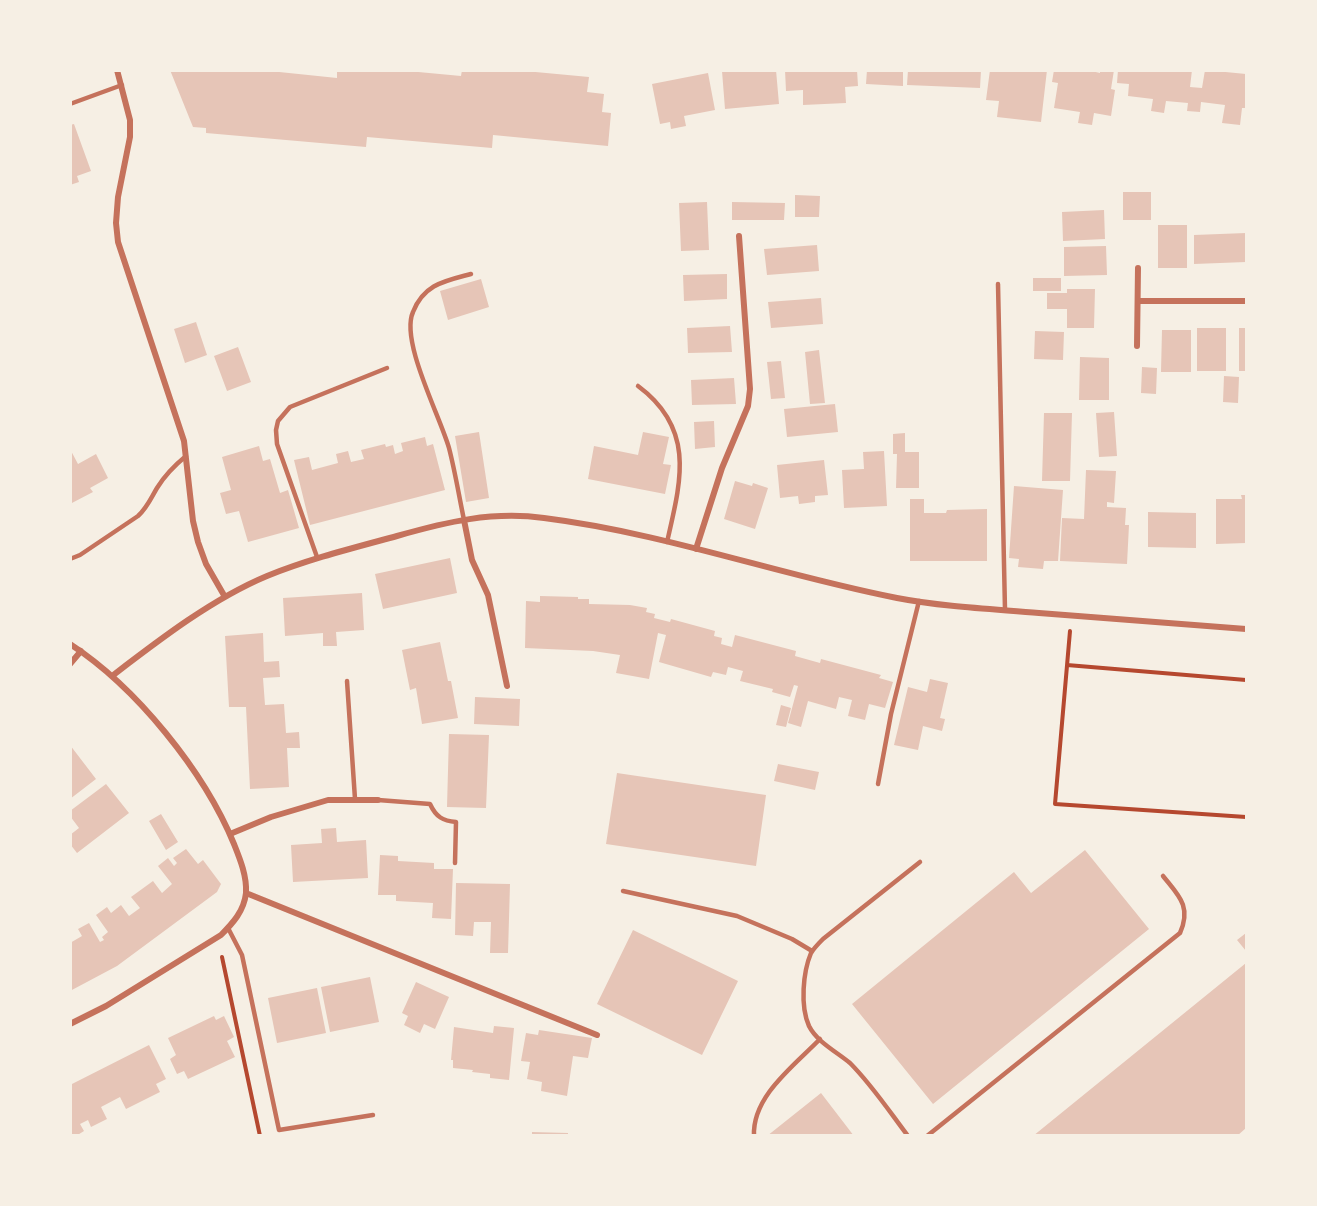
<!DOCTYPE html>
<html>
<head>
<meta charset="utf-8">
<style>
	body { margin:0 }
	#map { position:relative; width:1317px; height:1206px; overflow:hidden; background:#f6efe4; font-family:Jost,sans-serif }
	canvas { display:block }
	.frame { position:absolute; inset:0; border:72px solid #f6efe4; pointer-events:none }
</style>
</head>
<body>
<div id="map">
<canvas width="1317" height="1206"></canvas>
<div class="frame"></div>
</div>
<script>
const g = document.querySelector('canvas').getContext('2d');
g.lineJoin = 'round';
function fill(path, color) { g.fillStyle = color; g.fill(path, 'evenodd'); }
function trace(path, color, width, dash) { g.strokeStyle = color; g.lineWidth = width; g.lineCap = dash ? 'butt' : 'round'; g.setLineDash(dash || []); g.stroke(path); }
const building = new Path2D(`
	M170,70H260L337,78V70H397L461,76L462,70H514L589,77L587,92L604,94L602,112L611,113L608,146L493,135L492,148L367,137L366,147L206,133V128L193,127Z
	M776,70L779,104L725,109L722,71Z
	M785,70H857L858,86L845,87L846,103L803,105V90L786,91Z
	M867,70H903V86L866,84Z
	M908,70H981L980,88L907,85Z
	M990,70H1047L1041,122L997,117L999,101L986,100Z
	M1054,70H1087L1100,73V70H1114L1111,89L1115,90L1111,116L1094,113L1092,125L1078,123L1080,112L1054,108L1058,83L1052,82Z
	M1118,70H1192L1190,87L1202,88L1205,70L1246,74V108H1242L1240,125L1222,123L1225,105L1201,102L1200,112L1187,111L1188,103L1166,101L1164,113L1151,111L1153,99L1128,96L1129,84L1117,83Z
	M708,73L715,110L684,116L686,126L671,129L670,122L660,124L652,84Z
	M74,124L91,171L77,176L79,182L70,185V125Z
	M1123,192H1151V220H1123Z
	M795,195L820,196L819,217H795Z
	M707,202L709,250L681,251L679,203Z
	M732,202L785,203L784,220H732Z
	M1104,210L1105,239L1063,241L1062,212Z
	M1158,225H1187V268H1158Z
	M1246,233V262L1194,264V235Z
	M817,245L819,271L767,275L764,249Z
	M1106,246L1107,275L1064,276V247Z
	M727,274V299L684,301L683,275Z
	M1033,278H1061V291H1033Z
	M481,279L489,307L448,320L440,291Z
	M1067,289H1095L1094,328H1067V309H1047V293H1067Z
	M821,298L823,324L771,328L768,302Z
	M196,322L207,355L185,363L174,329Z
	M730,326L732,352L688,353L687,328Z
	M1197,328H1226V371H1197Z
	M1239,328H1246V371H1239Z
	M1162,330H1191V372H1161Z
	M1035,331L1064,332L1063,360L1034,359Z
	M238,347L251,382L227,391L214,356Z
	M819,350L825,403L810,404L805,352Z
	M1080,357L1109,358V400H1079Z
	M781,361L785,398L771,399L767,362Z
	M1142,367L1157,368L1156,394L1141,393Z
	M1224,376L1239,377L1238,403L1223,402Z
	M734,378L736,404L692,405L691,380Z
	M835,404L838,432L787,437L784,409Z
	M1114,412L1117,456L1099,457L1096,413Z
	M1044,413H1072L1070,481H1042Z
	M714,421L715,447L695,449L694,422Z
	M479,432L489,498L466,502L455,436Z
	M643,432L669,437L663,464L671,465L665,494L588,479L594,446L638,455Z
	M905,433V452H919V488H896L897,454H893V434Z
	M425,437L427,446L433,444L445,490L310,525L294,460L309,457L312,470L338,463L336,454L348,451L351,462L364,459L361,450L385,444L386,447L393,445L395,454L403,451L401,443Z
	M259,446L263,461L270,459L280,493L288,490L299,528L248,542L239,511L226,514L220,493L231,490L222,457Z
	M70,449L78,464L96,454L108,478L90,488L93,492L70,504Z
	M884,451L887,506L844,508L842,470L864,469L863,452Z
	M824,460L828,495L815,496V502L799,504L798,496L780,498L777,465Z
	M1086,470L1116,471L1114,503L1107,502V507L1126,508L1125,525H1129L1127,564L1060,561L1062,518L1084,519Z
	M735,481L752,486L753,483L768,488L755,529L724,519Z
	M1014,486L1063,490L1058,561H1044L1043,569L1018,567L1019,559L1009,558Z
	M1241,495H1246V543L1216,544V499H1242Z
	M910,499H924V513H946L947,510L987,509V561H910Z
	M1148,512L1196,513V548L1148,547Z
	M450,558L457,593L383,609L375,574Z
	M362,593L364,630L336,632L337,646H323V633L285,636L283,598Z
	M540,596L578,597V599H589V604L630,605L647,608L646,612L655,614L654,618L670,622L671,619L715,631L714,636L722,638L721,644L732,647L735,635L796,651L795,656L820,663L821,659L881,675L879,678L893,682L885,708L869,704L865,720L848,716L852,700L839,697L836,709L808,701L801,727L788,723L798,686L794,685L790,697L772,692L773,689L740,681L743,671L728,667L726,675L713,672L711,677L659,662L666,635L658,633L649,679L616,673L620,655L593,651L525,648L526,601L540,602Z
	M263,633L264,662L279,661L280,677L263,678L265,705L284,704L286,733L299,732L300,748H287L289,787L250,789L246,707H229L225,636Z
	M440,642L448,681H451L458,718L422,724L416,688L410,690L402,650Z
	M930,679L948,683L940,718L945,719L942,731L923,726L918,750L894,745L908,687L927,692Z
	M475,697L520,699L519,726L474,724Z
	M781,705L791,708L786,727L776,725Z
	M449,734L489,735L486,808L447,807Z
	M70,745L96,779L70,799Z
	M778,764L819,772L815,790L774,781Z
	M617,773L766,795L756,866L606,844Z
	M106,784L129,813L77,853L70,844V835L79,828L70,816V811Z
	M161,814L178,842L166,850L149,821Z
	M336,828L337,842L366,840L368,878L293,882L291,845L322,843L321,829Z
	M186,849L198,864L203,860L221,884L217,892L117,966L70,991V943L82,936L78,929L89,923L100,942L104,940L102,937L108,932L96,915L107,907L111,913L121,905L129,916L140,908L131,897L153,881L162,893L172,884L158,866L168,858L174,866L177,863L173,858Z
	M1085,850L1149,929L933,1104L852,1004L1014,872L1031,893Z
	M380,855L398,856V861L434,863V869H453L451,919L432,918L433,903L396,901V895H378Z
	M456,883L510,884L508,953H490L491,922H474L473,936L455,935Z
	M633,930L738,981L702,1055L597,1004Z
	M1246,933V951L1237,940Z
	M1246,963V1128L1237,1136H1033Z
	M370,977L379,1022L330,1032L321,987Z
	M416,982L449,997L435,1029L424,1024L420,1033L404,1025L408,1016L402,1013Z
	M317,988L326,1033L277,1043L268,998Z
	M214,1016L216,1020L224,1016L234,1037L227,1041L235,1057L188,1079L184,1071L177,1074L170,1059L176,1055L168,1038Z
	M494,1026L514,1028L509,1080L490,1078V1074L472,1072L473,1070L453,1068V1060H451L454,1027L493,1033Z
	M539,1030L592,1038L588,1058L573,1056L567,1096L541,1091L542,1082L527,1079L530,1062L521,1061L526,1033L538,1035Z
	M149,1045L166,1079L156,1084L160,1092L126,1109L120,1097L101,1107L107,1119L91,1127L88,1120L80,1124L84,1131L76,1136H70V1085Z
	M821,1093L854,1136H767Z
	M532,1132L568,1133V1136H532Z`);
const path = new Path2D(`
	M1070,631L1055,804L1246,817
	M1067,665L1246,680
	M222,957L260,1136`);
const service = new Path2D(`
	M70,104L122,85
	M998,284L1005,610
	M638,386C696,429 681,481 667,542
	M464,520C459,496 455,471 449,448C440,416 400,341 413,312C424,284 445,281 471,274
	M317,557L277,444L276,430L278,421L290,407L387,368
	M70,559L80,555L138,516C147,508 151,498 157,488C165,475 175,465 186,456
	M347,681L355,799
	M878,784L891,714L919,601
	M378,800L430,804C436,817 443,821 456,822L455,863
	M623,891L737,916L792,939L812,951
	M228,928L242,955L279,1130L373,1115
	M754,1136C752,1096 795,1065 820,1039
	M908,1136C889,1111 872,1085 850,1063C837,1052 817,1042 809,1026C800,1006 803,972 811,953C814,948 819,943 823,939L920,862
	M927,1136L1180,933C1192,906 1178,895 1163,876`);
const minor = new Path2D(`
	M117,70L130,120V137L118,197L116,223L118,242L184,441L193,521L198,542L206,564L225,597
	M1138,301H1246
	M1137,346L1138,268
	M464,520L472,560L488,595L507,686
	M696,549L722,468L748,406L750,389L739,236
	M70,644C136,687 204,771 234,844C240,859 247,876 246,893C244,911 233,923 221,935L106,1006L70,1024
	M70,664L81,651
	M112,676C159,640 212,599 267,576C309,559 353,548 397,536C446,522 492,511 544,518C664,533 779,575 897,598C944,607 992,609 1039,613C1108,618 1177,624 1246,629
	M230,834L271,817L328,800H378
	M246,893L597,1035`);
fill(building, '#e6c5b7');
trace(path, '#b5482f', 4);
trace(service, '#c5725c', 4.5);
trace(minor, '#c5725c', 6);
</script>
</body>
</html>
